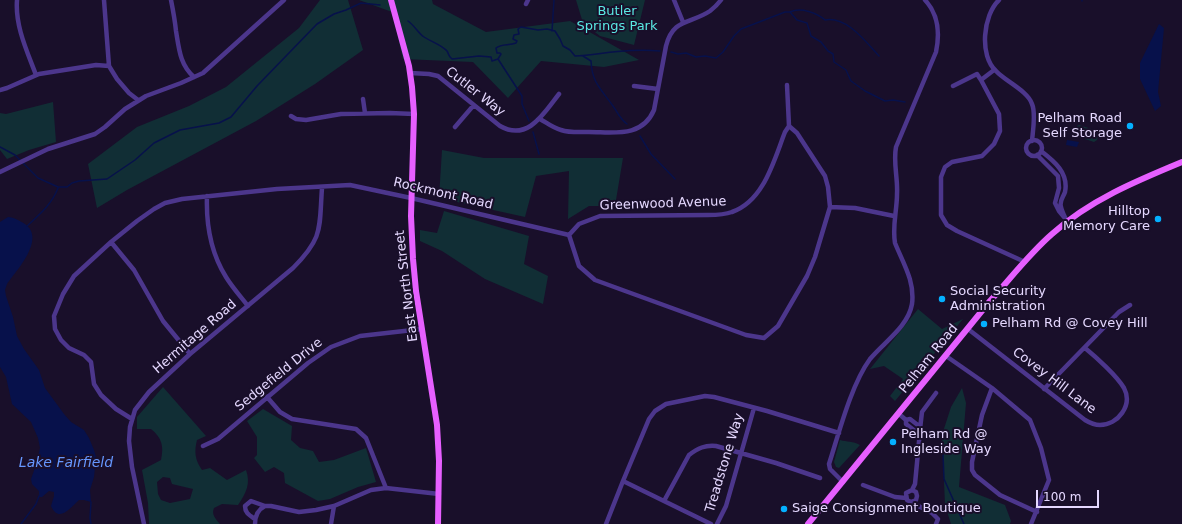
<!DOCTYPE html>
<html>
<head>
<meta charset="utf-8">
<style>
	body { margin:0 }
	#map { position:relative; width:1182px; height:524px; overflow:hidden; background:#190f2a; font-family:"DejaVu Sans",sans-serif }
	canvas { display:block }
	.scale { position:absolute; left:1036px; top:490px; width:63px; height:18px; box-sizing:border-box; border:2px solid #e5d8ff; border-top:0; padding-left:5px; font-size:12px; line-height:14px; white-space:nowrap; color:#e5d8ff; -webkit-text-stroke:3px #190f2a; paint-order:stroke }
</style>
</head>
<body>
<div id="map">
<canvas width="1182" height="524"></canvas>
<div class="scale">100 m</div>
</div>
<script>
const g = document.querySelector('canvas').getContext('2d');
g.lineJoin = 'round';
function fill(path, color) { g.fillStyle = color; g.fill(path, 'evenodd'); }
function trace(path, color, width, dash) { g.strokeStyle = color; g.lineWidth = width; g.lineCap = dash ? 'butt' : 'round'; g.setLineDash(dash || []); g.stroke(path); }
function drawText(font, color, halo, rows, align = 'center') {
  g.font = font + ' "DejaVu Sans",sans-serif'; g.lineWidth = 4; g.setLineDash([]); g.textBaseline = 'middle'; g.strokeStyle = halo; g.fillStyle = color; for (const [text, x, y, turn = 0] of rows) {
    g.save(); g.translate(x, y); g.rotate((+turn || 0) * Math.PI / 180); g.textAlign = isNaN(turn) ? turn : align; if (halo) g.strokeText(text, 0, 0); g.fillText(text, 0, 0); g.restore();
  }
}
const green = new Path2D(`
	M320,0H348L363,50L315,84L256,121L127,190L97,208L88,164L137,127L189,106L226,87L299,28Z
	M359,0H432L433,4L486,32L570,21L639,60L604,67L541,61L508,98L473,62L403,59L392,12Z
	M576,0H645L634,45L600,36L583,23Z
	M53,102L56,142L29,150L7,159L0,150V113L6,114Z
	M1079,125L1098,131L1099,133L1097,140L1094,142L1076,136L1074,134L1077,126Z
	M442,150L484,158H623L615,206H589L568,219L569,171L536,176L525,217L439,198Z
	M444,211L529,236L524,264L548,276L543,304L485,279L442,251L420,241V230L437,233Z
	M918,309L942,329L963,319L895,401L890,396L903,379L884,366L870,369Z
	M163,387L206,436L197,440C194,452 195,460 202,470L210,468L227,480L246,470C251,484 246,493 238,505L222,504L214,508C211,515 216,519 220,524H149L148,503L142,470L161,460C164,446 162,438 151,429H137V417ZM163,477L170,478L172,484L193,489L190,499L170,503L161,500L158,494L157,482Z
	M962,388L966,403L959,487L1005,505L1011,521L1010,524H951L945,505L942,435L951,407Z
	M263,409L292,426L291,440L300,448L313,451L319,462L334,460L366,448L376,482L358,487L330,499L318,501L285,483L284,473L274,467L265,472L254,458L257,455V437L247,421Z
	M840,440C847,442 853,441 860,445L839,468L836,467L834,462Z`);
const water = new Path2D(`
	M1159,24L1164,28L1158,92L1161,106L1155,111L1140,79V63Z
	M1067,140L1079,142L1077,147L1066,145Z
	M8,217C14,217 20,221 25,224C46,239 17,270 7,284L5,290L6,296L13,317L17,336L24,349L39,370L45,388L64,414L71,422L84,430L89,438L94,450L96,457L94,477L90,490L91,502L84,500H79C71,507 59,524 51,506L54,496V492L49,491L42,497H39V491L32,484L31,479L36,465L40,448L38,438L31,422L12,404L6,377L0,367V222Z`);
const stream = new Path2D(`
	M1082,1V0
	M790,12C801,7 817,13 825,20C847,16 866,42 879,56
	M408,21C415,26 418,33 424,37C430,41 442,45 447,51C449,54 448,56 452,59L479,56L491,57L492,61L498,59L501,54L500,53H497L496,48C502,43 509,46 516,43L517,41L513,39L514,35L519,34L518,29L521,27L538,30L547,29L555,31L560,39L563,46L570,50L575,56C603,54 631,48 660,51
	M552,31L554,0
	M671,52L678,54L686,53L696,57L705,56L716,58L723,52L734,36L741,29L785,12H790L797,20L807,23L811,36L821,42L828,51L833,54L834,62L846,70L851,81L865,91L885,101L893,100L905,102
	M583,56L591,61C592,83 601,89 613,106C618,113 620,119 627,124
	M498,59L522,96V104L529,121
	M533,132L539,154
	M640,136L651,154L675,179
	M0,147L15,155L38,178L58,187H67L72,183L79,181L107,179L135,160L154,143L180,130L219,123L231,117L257,86L317,24L334,14L346,10L361,3L380,5
	M27,226C40,214 52,204 58,188
	M946,445L943,455L944,479L964,524
	M21,524L36,504L39,496
	M91,524L90,518L91,502`);
const minor = new Path2D(`
	M17,0C15,26 27,51 36,75
	M104,0L109,66L117,79L129,93L138,100
	M171,0C173,10 175,21 176,31C179,49 180,65 194,77
	M674,0L683,22
	M999,0C983,15 979,56 996,71C1005,81 1028,91 1032,104C1036,113 1033,130 1032,141
	M526,4L528,0
	M994,70L981,80L999,114L1000,131L994,144L982,156L952,162L945,167L941,177V215L947,225L957,231L1025,262
	M410,73L429,74L438,76L500,126C528,142 544,113 559,94
	M787,85L789,126
	M634,86L658,89
	M953,86L977,74L981,80
	M0,90L7,88L39,74L96,65L109,66
	M363,99L365,113
	M291,116L296,119L306,120L341,114L390,113L414,114
	M540,119C547,123 553,128 561,130C570,133 580,132 589,132C614,132 642,138 654,110L666,46C673,18 691,24 710,11C714,8 718,4 721,0
	M455,127L473,106
	M1026 148a8 8 0 1 1 16 0a8 8 0 1 1-16 0Z
	M1041,151C1054,161 1069,173 1065,192C1063,198 1059,201 1061,207C1062,212 1065,217 1067,222
	M1037,155L1058,176L1059,188L1055,203L1059,211L1064,217
	M0,172L48,149L95,134L105,127L125,109L146,96L181,83L203,73L284,0
	M207,196C206,224 211,253 226,277C232,287 241,297 248,306
	M830,207L855,208L894,216
	M569,235L579,266L595,280L746,335L764,338L778,326L807,276L815,257L830,207L828,187L825,176L797,133L789,126
	M569,235L579,224L600,216L708,215C716,215 724,215 732,212C764,201 774,160 785,132L789,126
	M111,242L134,270L163,321L190,354
	M968,329L1085,420C1090,423 1094,425 1100,425C1118,425 1133,405 1124,388C1117,376 1096,357 1085,348
	M946,356L992,388L1030,420L1041,448L1049,480L1031,524
	M992,388L982,415L972,462V470L975,475L1000,495L1037,512
	M1044,389L1119,312L1130,305
	M267,397L280,412L292,419L356,429L366,438L386,488
	M899,414L906,420L910,419L919,426L918,430L920,431L915,484L912,490
	M132,419L116,409L101,395L94,384L91,362L84,355L69,348L61,340L55,329L54,316L63,294L74,276L111,242L137,221L154,209L165,203L182,199L277,189L350,185L411,198L569,235
	M906,420V424L915,431L918,430
	M920,429L922,412L936,393
	M203,446L218,439L308,363L331,347L360,336L422,329
	M623,481L711,524
	M843,482L830,469L829,464C839,433 851,385 870,359C884,342 908,327 912,304C915,281 903,263 895,243C892,226 897,211 897,194C898,178 893,163 896,147L936,52C940,33 939,15 925,0
	M863,485L895,497L906,498
	M664,501L689,455C698,448 705,445 716,446L776,463L820,478
	M911,502L916,500L917,496L916,492L912,490L906,493L907,500L932,513L938,519L936,524
	M255,519C249,515 245,513 245,506L251,501L265,506H271L299,512L316,510L334,506L371,490L386,488L439,494
	M144,524L132,467L129,441L130,427L135,410L149,392L190,354L293,268C324,237 319,228 322,188
	M255,524C255,516 257,510 265,506
	M331,524L334,506
	M606,524L623,481L649,419L655,411L666,404L705,396L714,397L767,411L839,433
	M717,524L726,506L754,408`);
const major = new Path2D(`
	M391,0L409,66L412,87L414,114L411,216L413,259L416,291L437,425L439,461L438,524
	M808,524L990,301C1011,278 1029,254 1052,234C1090,200 1136,181 1182,162`);
const markers = [
	[1130,126,4,"#04b0ff"],
	[1158,219,4,"#04b0ff"],
	[942,299,4,"#04b0ff"],
	[984,324,4,"#04b0ff"],
	[893,442,4,"#04b0ff"],
	[784,509,4,"#04b0ff"]
];
const parkNames = [
	["Butler",617,12],
	["Springs Park",617,27]
];
const streetNames = [
	["Cutler Way",475,92,38],
	["Rockmont Road",443,194,13],
	["Greenwood Avenue",663,204,-2],
	["East North Street",407,286,-97],
	["Hermitage Road",195,337,-41],
	["Pelham Road",929,359,-51],
	["Sedgefield Drive",279,375,-39],
	["Covey Hill Lane",1054,381,37],
	["Treadstone Way",725,463,-73]
];
const poiNames = [
	["Pelham Road",1122,119,"right"],
	["Self Storage",1122,134,"right"],
	["Hilltop",1150,212,"right"],
	["Memory Care",1150,227,"right"],
	["Social Security",950,292],
	["Administration",950,307],
	["Pelham Rd @ Covey Hill",992,324],
	["Pelham Rd @",901,435],
	["Ingleside Way",901,450],
	["Saige Consignment Boutique",792,509]
];
const waterNames = [
	["Lake Fairfield",66,463]
];
fill(green, '#112e35');
fill(water, '#07114b');
trace(stream, '#07114b', 1.5);
trace(minor, '#4c368c', 4.5);
trace(major, '#e65fff', 6);
for (const [x, y, r, color] of markers) { const dot = new Path2D(); dot.arc(x, y, r, 0, 2 * Math.PI); g.fillStyle = color; g.fill(dot); trace(dot, '#190f2a', 1.5); }
drawText('13px', '#5ae8e3', '#190f2a', parkNames);
drawText('13px', '#e5d8ff', '#190f2a', streetNames);
drawText('13px', '#e5d8ff', '#190f2a', poiNames, 'left');
drawText('italic 14px', '#6697ff', '#190f2a', waterNames);
</script>
</body>
</html>
